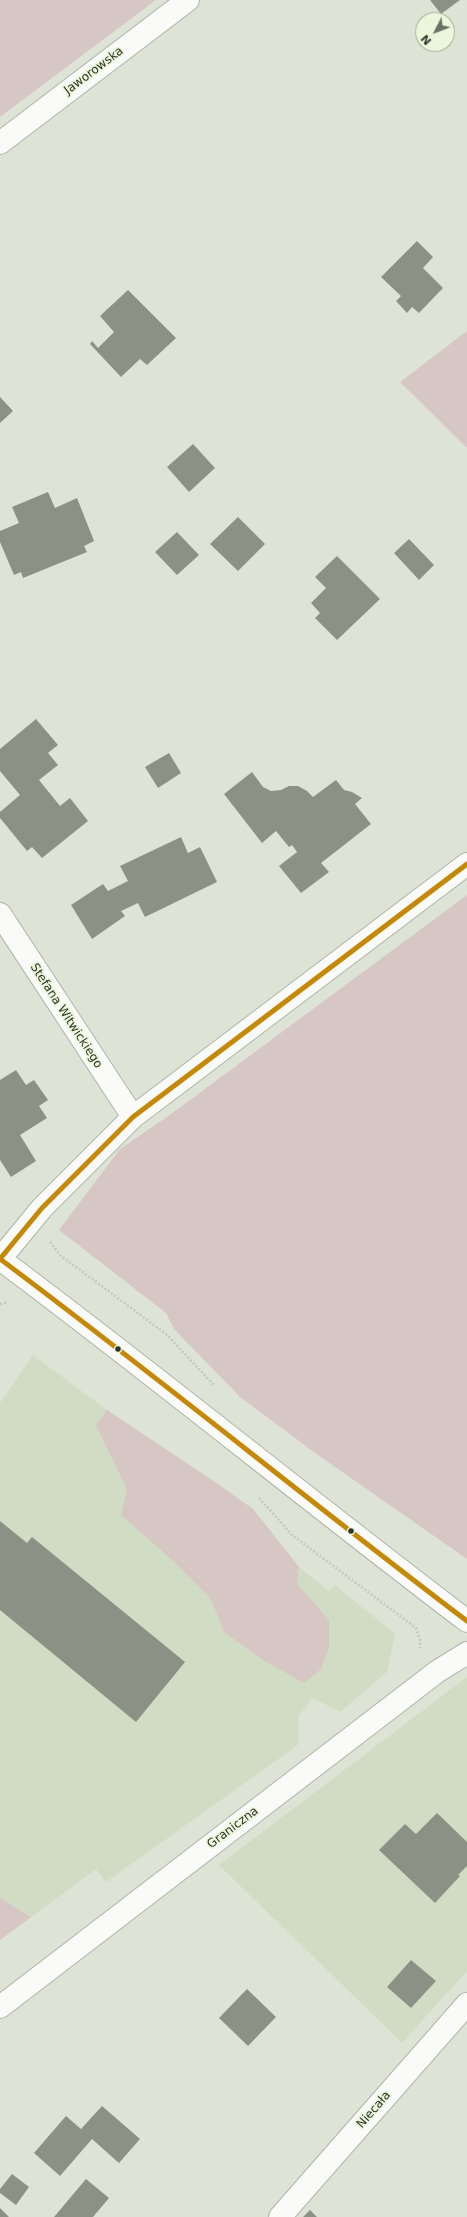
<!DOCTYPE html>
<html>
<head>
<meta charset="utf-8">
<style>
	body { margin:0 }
	#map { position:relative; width:467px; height:2217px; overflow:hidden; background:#dde4d5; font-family:"DejaVu Sans",sans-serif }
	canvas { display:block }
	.north { position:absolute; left:415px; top:12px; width:40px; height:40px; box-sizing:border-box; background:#eaf7dc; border:1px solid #9fa994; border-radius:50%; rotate:228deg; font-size:11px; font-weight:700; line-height:16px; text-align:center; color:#2e3329 }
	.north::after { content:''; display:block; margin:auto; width:14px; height:18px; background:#6b7165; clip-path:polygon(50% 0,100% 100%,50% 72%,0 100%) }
</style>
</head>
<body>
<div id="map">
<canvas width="467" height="2217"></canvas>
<div class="north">N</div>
</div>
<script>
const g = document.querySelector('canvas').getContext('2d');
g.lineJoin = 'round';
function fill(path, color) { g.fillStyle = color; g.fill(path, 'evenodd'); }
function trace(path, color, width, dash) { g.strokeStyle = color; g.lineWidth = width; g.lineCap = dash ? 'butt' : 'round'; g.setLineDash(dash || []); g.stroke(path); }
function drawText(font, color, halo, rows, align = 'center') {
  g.font = font + ' "DejaVu Sans",sans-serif'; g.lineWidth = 4; g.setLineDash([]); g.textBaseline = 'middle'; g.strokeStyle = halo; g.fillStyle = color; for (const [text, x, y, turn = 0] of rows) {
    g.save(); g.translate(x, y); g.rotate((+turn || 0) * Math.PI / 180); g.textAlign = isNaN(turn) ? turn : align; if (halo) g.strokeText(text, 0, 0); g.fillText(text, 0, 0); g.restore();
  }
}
const built = new Path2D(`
	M33,1355L107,1410L215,1482L253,1509L299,1567L329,1591L335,1585L395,1634L387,1672L340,1712L313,1698L299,1715L298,1745L106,1882L96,1869L0,1940V1403Z
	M467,1677V1971L402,2043L219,1865Z`);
const green = new Path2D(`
	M0,0H156L0,117Z
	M467,331V448L400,382Z
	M467,895V1559L318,1455L240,1397L174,1329L166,1313L59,1230L120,1149L167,1117Z
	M107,1410L215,1482L253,1509L299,1567L297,1584L329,1620V1647L321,1669L304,1683L263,1660L224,1632L211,1599L169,1557L121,1515L127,1489L96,1425Z
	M0,1898L31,1917L0,1940Z`);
const building = new Path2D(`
	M430,0H460L441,14Z
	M417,241L433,257L423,268L443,288L419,313L412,307L407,313L396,301L401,296L381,277Z
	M128,290L176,338L147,365L140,359L121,377L90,344L92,341L98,348L114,332L100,316Z
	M0,397L13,411L0,423Z
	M193,444L215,468L189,492L167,467Z
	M48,492L55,508L77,498L94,541L84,546L87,552L23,578L21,572L14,575L0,542V531L19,523L12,507Z
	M238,517L265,544L238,571L210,544Z
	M177,532L199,555L177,575L155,552Z
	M409,539L434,565L419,580L394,553Z
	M337,556L380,599L337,640L315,618L320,613L311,603L326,588L315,577Z
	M36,719L58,745L48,753L58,765L39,780L60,806L70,798L88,821L42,858L32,847L27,851L0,818V812L20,795L0,771V749Z
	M169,753L181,773L158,788L145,767Z
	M252,772L263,787L271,791L281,790L289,786H298L307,791L313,797L336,780L344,790L352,792L362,798L355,804L371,824L321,863L329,872L301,893L279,866L297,852L292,845L289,847L276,831L262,843L224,794Z
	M181,837L188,853L200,847L217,882L145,917L138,903L121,911L125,916L92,939L71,905L103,884L108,891L128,881L120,866Z
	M16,1070L26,1085L34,1080L48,1100L39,1106L47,1118L20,1135L36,1161L11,1177L0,1160V1080Z
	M0,1521L27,1543L32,1537L185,1662L136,1722L0,1610Z
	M437,1813L467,1842V1866L458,1875L460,1876L435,1903L379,1850L405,1824L416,1834Z
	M411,1960L436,1981L411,2008L387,1987Z
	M247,1989L276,2017L248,2046L219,2018Z
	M102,2106L140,2139L119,2163L92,2139L60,2176L34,2153L66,2116L81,2129Z
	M12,2174L29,2187L16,2205L0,2193V2189Z
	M86,2179L109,2198L93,2217H54Z
	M0,2208L9,2217H0Z
	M310,2210L317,2217H303Z`);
const path = new Path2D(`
	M50,1242L60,1255L166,1334L214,1385
	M0,1304L8,1302
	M259,1498L292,1535L416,1628L420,1640V1648`);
const street = new Path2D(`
	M0,143L188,0
	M0,914L133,1117
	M0,1259L42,1208L133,1117L467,864
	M0,2007L438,1671L467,1653
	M280,2217L467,2004`);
const secondary = new Path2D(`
	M0,1259C158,1377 310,1502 467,1621`);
const bus1 = new Path2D(`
	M467,864L133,1117L42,1208L0,1259C158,1377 310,1502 467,1621`);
const markers = [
	[118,1349,3.5,"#2e3329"],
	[351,1531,3.5,"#2e3329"]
];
const streetNames = [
	["Jaworowska",94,71,-37],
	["Stefana Witwickiego",66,1016,57],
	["Graniczna",233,1828,-37],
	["Niecała",374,2110,-49]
];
fill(built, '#d1dcc5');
fill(green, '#d7c7c4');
fill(building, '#8c9186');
trace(street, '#afb4a8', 24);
trace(secondary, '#afb4a8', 24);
trace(path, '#c5c7c2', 2.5, [2, 2]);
trace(street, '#fafbf9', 22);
trace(secondary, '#fafbf9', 22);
trace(bus1, '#c5890a', 5);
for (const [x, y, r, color] of markers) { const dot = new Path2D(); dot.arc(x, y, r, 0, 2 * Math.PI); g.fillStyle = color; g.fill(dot); trace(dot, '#eaf7dc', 1.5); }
drawText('12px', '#2e3329', '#eaf7dc', streetNames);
</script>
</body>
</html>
